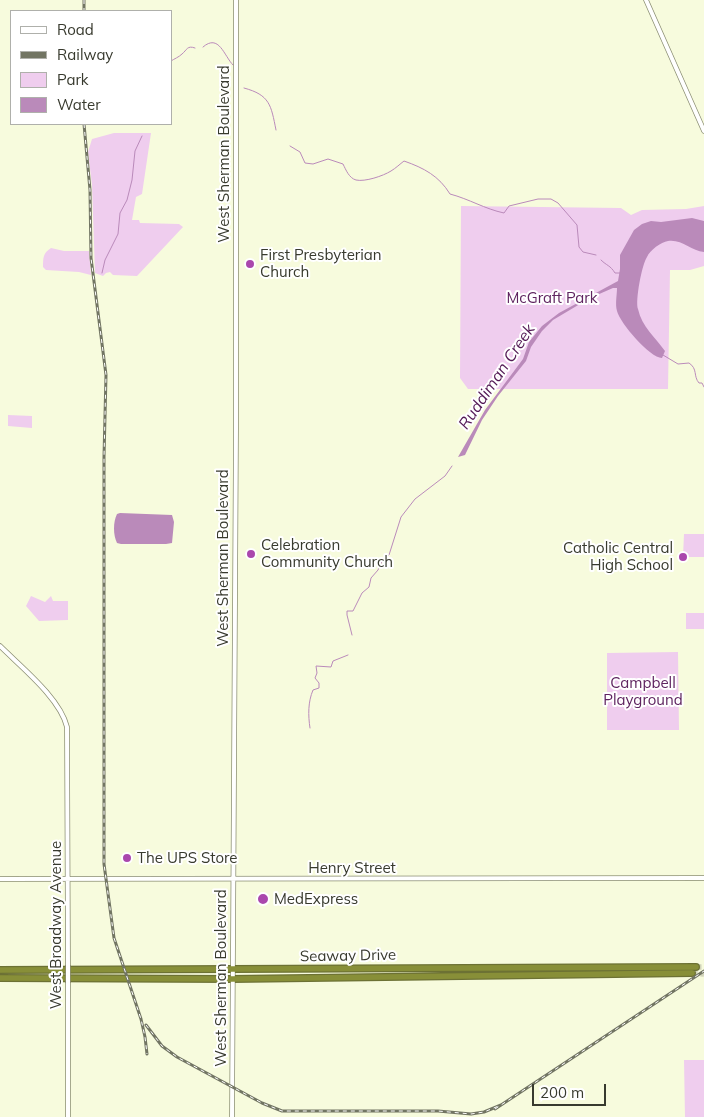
<!DOCTYPE html>
<html>
<head>
<meta charset="utf-8">
<style>
	body { margin:0 }
	#map { position:relative; width:704px; height:1117px; overflow:hidden; background:#f7fbdd; font-family:Mulish,sans-serif }
	canvas { display:block }
	.legend { position:absolute; left:10px; top:10px; width:162px; height:115px; box-sizing:border-box; background:#fff; border:1px solid #afb0ab; margin:0; padding:6px 9px; list-style:none; font-size:15px; color:#383a2e }
	.legend li { display:flex; align-items:center; gap:10px; height:25px }
	.legend b { width:25px; border:1px solid #afb0ab }
	.scale { position:absolute; left:532px; top:1084px; width:74px; height:22px; box-sizing:border-box; border:2px solid #383a2e; border-top:0; padding-left:6px; font-size:15px; line-height:18px; white-space:nowrap; color:#383a2e; -webkit-text-stroke:4px #fff; paint-order:stroke }
</style>
</head>
<body>
<div id="map">
<canvas width="704" height="1117"></canvas>
<ul class="legend">
<li><b style="height:6px;background:#fff"></b>Road</li>
<li><b style="height:6px;background:#727563"></b>Railway</li>
<li><b style="height:14px;background:#efcdee"></b>Park</li>
<li><b style="height:14px;background:#ba8aba"></b>Water</li>
</ul>
<div class="scale">200 m</div>
</div>
<script>
const g = document.querySelector('canvas').getContext('2d');
g.lineJoin = 'round';
function fill(path, color) { g.fillStyle = color; g.fill(path, 'evenodd'); }
function trace(path, color, width, dash) { g.strokeStyle = color; g.lineWidth = width; g.lineCap = dash ? 'butt' : 'round'; g.setLineDash(dash || []); g.stroke(path); }
function drawText(font, color, halo, rows, align = 'center') {
  g.font = font + ' Mulish,sans-serif'; g.lineWidth = 4; g.setLineDash([]); g.textBaseline = 'middle'; g.strokeStyle = halo; g.fillStyle = color; for (const [text, x, y, turn = 0] of rows) {
    g.save(); g.translate(x, y); g.rotate((+turn || 0) * Math.PI / 180); g.textAlign = isNaN(turn) ? turn : align; if (halo) g.strokeText(text, 0, 0); g.fillText(text, 0, 0); g.restore();
  }
}
const green = new Path2D(`
	M114,133H151L142,194L136,197L132,220H139L140,223L179,224L183,227L137,276L113,275L110,272L106,273L103,276L95,273L92,185L88,152L92,139Z
	M461,206L621,208L631,215L642,210L686,209L704,206V266L690,270H670L668,389H468L460,378Z
	M51,248L64,251H89L91,275L79,272L46,270L43,267C43,258 43,253 51,248Z
	M8,415L32,416V428L8,426Z
	M684,534H704V557H683Z
	M31,596L45,602L51,596L53,601H68V620L39,621L26,606Z
	M686,613H704V629H686Z
	M678,652L679,730H607V653Z
	M684,1060H704V1117H685Z`);
const water = new Path2D(`
	M692,218L704,221V252C691,251 682,239 668,241C661,242 650,250 647,257C642,264 635,301 638,309C642,327 655,337 665,351L662,358C650,358 620,323 617,311C615,304 617,295 617,288H613L590,298L553,320L542,331L531,347L526,361L498,396L482,420L465,455L458,457L485,410L523,359L529,342L542,326L559,313L618,281L620,269V255L634,230L642,224L651,221L661,222Z
	M120,513L172,515L174,522L172,543L166,544H121L117,543C113,535 113,522 117,514Z`);
const stream = new Path2D(`
	M203,47C219,33 224,56 233,65
	M171,61C174,59 179,57 182,54C187,50 187,45 195,48
	M244,88C270,95 271,105 276,130
	M290,146L300,152L305,163L313,164L328,159L343,164C346,170 349,178 356,180C365,182 383,176 391,171C396,168 400,164 404,161C424,168 439,176 450,194C469,199 485,209 504,213L509,206L538,199H551L558,203L577,225L579,247L583,252L596,255
	M601,260C607,266 610,265 615,273H620
	M102,273L105,260L118,234L120,213L127,200L132,180L135,151L142,136
	M663,355L678,364L689,363C698,369 693,376 699,383H702L704,387
	M352,635L347,615V611H353L362,593L369,587L371,578L378,570L382,561L389,555L401,517L415,499L445,476L452,466
	M310,728C308,715 308,702 313,690L319,688V683L315,678L317,673L316,666L331,667L333,661L348,655`);
const highwayTunnel = new Path2D(`
	M696,967H704
	M692,973L704,974`);
const secondary = new Path2D(`
	M646,0L704,131
	M0,646C21,667 60,698 67,727L68,965
	M0,879L704,878
	M68,983V1117
	M232,1117L236,428V0`);
const highway = new Path2D(`
	M0,970L696,967
	M0,978L232,979L692,973`);
const rail = new Path2D(`
	M84,0V11
	M84,124L90,190L91,258L106,375L104,457V864L114,938L141,1019L145,1037L147,1054
	M146,1025L162,1046L177,1057L262,1103L282,1111H438L471,1114L484,1112L501,1105
	M495,1109L704,971`);
const secondaryBridge = new Path2D(`
	M68,983V965`);
const markers = [
	[250,264,5,"#aa47ad"],
	[251,554,5,"#aa47ad"],
	[683,557,5,"#aa47ad"],
	[127,858,5,"#aa47ad"],
	[263,899,6,"#aa47ad"]
];
const streetNames = [
	["West Sherman Boulevard",224,154,-90],
	["West Sherman Boulevard",223,558,-90],
	["Henry Street",352,868],
	["West Broadway Avenue",56,925,-90],
	["Seaway Drive",348,956,-1],
	["West Sherman Boulevard",221,978,-90]
];
const poiNames = [
	["First Presbyterian",260,255],
	["Church",260,272],
	["Celebration",261,545],
	["Community Church",261,562],
	["Catholic Central",673,548,"right"],
	["High School",673,565,"right"],
	["The UPS Store",137,858],
	["MedExpress",274,899]
];
const parkNames = [
	["McGraft Park",552,298],
	["Campbell",643,683],
	["Playground",643,700]
];
const waterNames = [
	["Ruddiman Creek",497,377,-56]
];
fill(green, '#efcdee');
fill(water, '#ba8aba');
trace(stream, '#ba8aba', 1);
trace(highwayTunnel, '#d1d4ba', 5.5, [5.5, 3]);
trace(secondary, '#8b8e73', 5.5);
trace(highway, '#6c7134', 8);
trace(secondary, '#fff', 4);
trace(highway, '#888f38', 5.5);
trace(rail, '#727563', 3);
trace(rail, '#fff', 1, [4]);
trace(secondaryBridge, '#8b8e73', 5.5, []);
trace(secondaryBridge, '#fff', 4);
for (const [x, y, r, color] of markers) { const dot = new Path2D(); dot.arc(x, y, r, 0, 2 * Math.PI); g.fillStyle = color; g.fill(dot); trace(dot, '#fff', 2); }
drawText('15px', '#383a2e', '#fff', streetNames);
drawText('15px', '#383a2e', '#fff', poiNames, 'left');
drawText('15px', '#5f2460', '#fff', parkNames);
drawText('italic 16px', '#531955', '#fff', waterNames);
</script>
</body>
</html>
